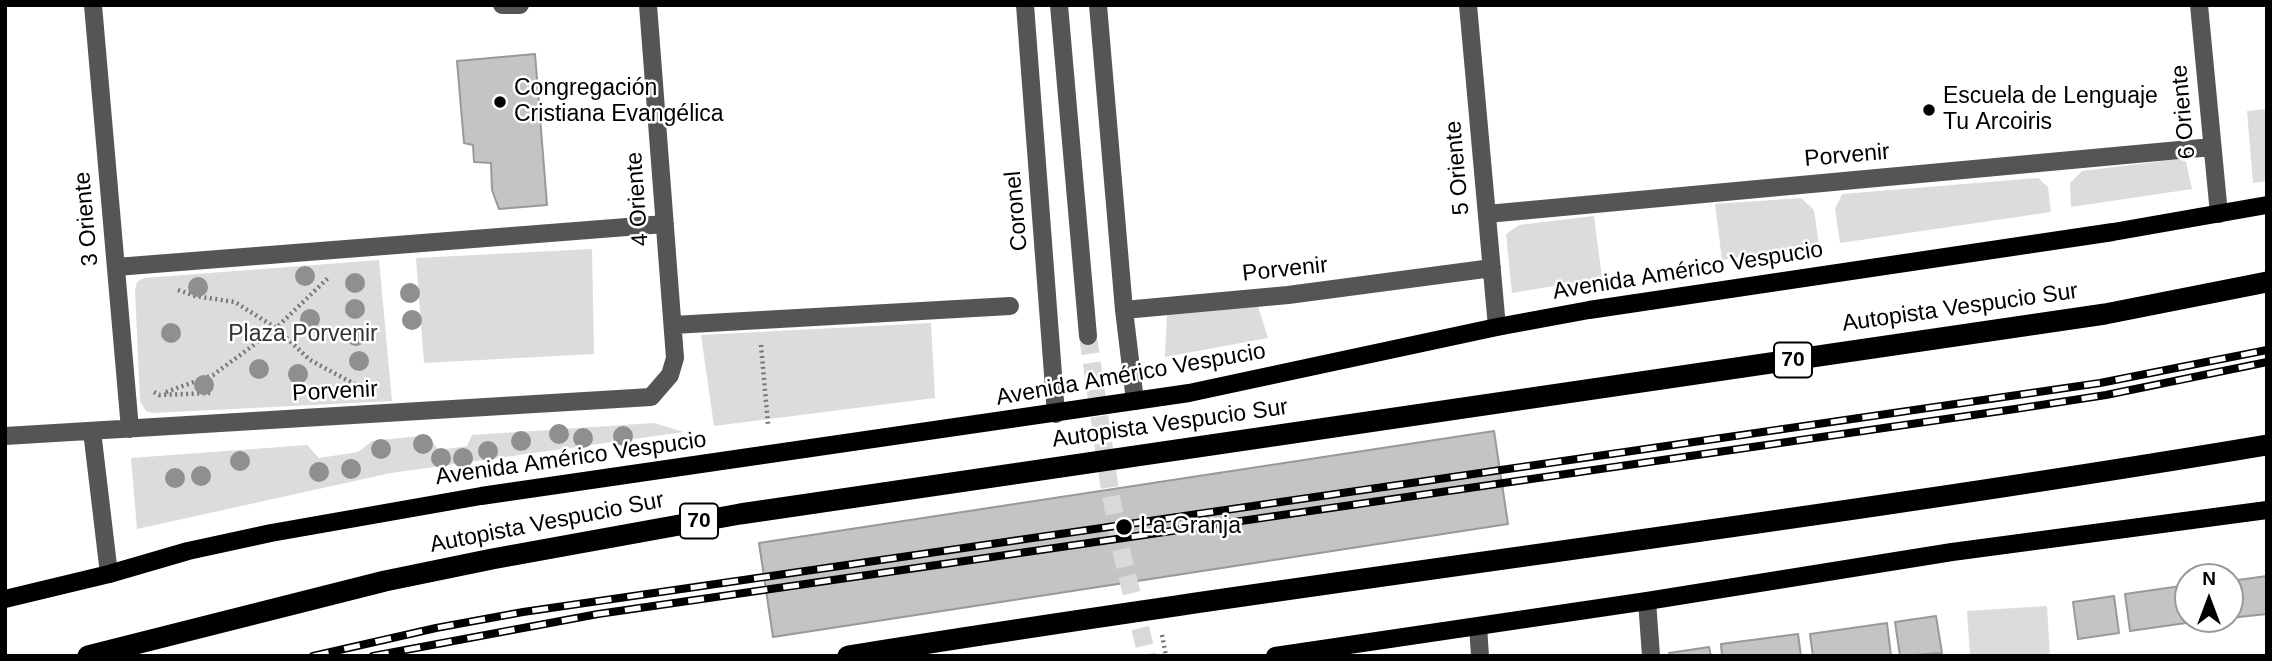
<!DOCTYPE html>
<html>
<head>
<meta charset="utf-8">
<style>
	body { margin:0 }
	#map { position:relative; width:2272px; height:661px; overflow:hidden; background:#fff; font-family:Arial,sans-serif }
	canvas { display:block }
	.frame { position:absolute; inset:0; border:7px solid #000; pointer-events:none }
	.north { position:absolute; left:2174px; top:563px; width:70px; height:70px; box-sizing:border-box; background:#fff; border:2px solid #999; border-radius:50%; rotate:0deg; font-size:19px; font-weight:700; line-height:28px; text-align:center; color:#000 }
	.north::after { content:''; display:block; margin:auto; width:24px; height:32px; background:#000; clip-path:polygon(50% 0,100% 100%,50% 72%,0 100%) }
</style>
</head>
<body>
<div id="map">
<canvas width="2272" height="661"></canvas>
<div class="frame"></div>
<div class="north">N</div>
</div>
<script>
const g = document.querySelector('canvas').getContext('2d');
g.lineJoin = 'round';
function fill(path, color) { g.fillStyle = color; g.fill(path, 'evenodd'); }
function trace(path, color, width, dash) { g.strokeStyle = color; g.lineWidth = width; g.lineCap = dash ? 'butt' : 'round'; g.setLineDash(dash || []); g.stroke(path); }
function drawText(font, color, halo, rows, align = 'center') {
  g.font = font + ' Arial,sans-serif'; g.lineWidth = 5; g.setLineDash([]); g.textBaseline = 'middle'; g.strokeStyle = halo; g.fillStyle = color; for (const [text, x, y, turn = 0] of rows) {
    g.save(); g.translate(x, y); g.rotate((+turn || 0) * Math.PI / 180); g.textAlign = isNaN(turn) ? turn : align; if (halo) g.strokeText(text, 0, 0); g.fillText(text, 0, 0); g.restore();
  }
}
const green = new Path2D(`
	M2267,109V181L2253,183L2247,111Z
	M2179,159L2186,162L2192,189L2071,207L2070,183L2082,171Z
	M2038,178L2048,187L2051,212L1840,243L1835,209L1842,194Z
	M1801,198L1814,210L1819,245L1722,260L1715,204Z
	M1594,216L1602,278L1512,293L1506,234L1519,225Z
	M592,249L594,354L424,363L416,258Z
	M379,260L392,401L153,413L146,411L140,401L135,290L137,282L144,278Z
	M1257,303L1268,338L1165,357L1167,312Z
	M931,323L935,398L714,426L701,335Z
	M654,423L684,432L391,473L137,529L131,458L307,445L319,458L358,452L372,441L428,435L438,450L467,446L472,435Z
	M2047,606L2050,656H1970L1967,611Z`);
const building = new Path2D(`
	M535,54L547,205L499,209L492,190L491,163L474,162L473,145L464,143L457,61Z
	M1494,431L1508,524L773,637L759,543Z
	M2267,576V614L2230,618V581Z
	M2188,585V619L2207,620L2130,631L2125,594Z
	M2114,596L2119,633L2078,639L2073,602Z
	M1936,616L1942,653L1900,656L1895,622Z
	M1887,623L1891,656H1813L1810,634Z
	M1798,634L1801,656H1722L1721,644Z
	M1709,647L1711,656H1669V653Z`);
const minorTunnel = new Path2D(`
	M1088,336L1110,491L1122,554L1147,656`);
const path = new Path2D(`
	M178,290L195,296L235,302L276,328L310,360L358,386
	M761,345L768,424
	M154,392L159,395L211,393
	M166,392L213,375L274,330L328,278
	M1162,635L1166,656`);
const minor = new Path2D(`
	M93,5L130,429
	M502,5H520
	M1025,5L1056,414
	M1059,5L1088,336
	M1098,5L1124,310L1135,401
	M1468,5L1497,327
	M2199,5L2219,214
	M1487,214L2212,147
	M116,267L665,224
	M1124,310L1288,295L1492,268
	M673,325L1010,306
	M92,431L109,574
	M5,436L651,397L670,375L675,358L648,5
	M1647,601L1651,656
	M1478,626L1480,656`);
const major = new Path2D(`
	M5,599L109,574L188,551L271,533L481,496L1189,393L1497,327L1589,310L2113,232L2267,205
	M1275,656L1647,601L1952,552L2267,510`);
const highway = new Path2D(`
	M88,656L385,581L492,559L740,514L2105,314L2267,282
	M848,656C1320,580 1795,524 2267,445`);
const rail = new Path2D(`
	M313,656L436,628L523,612L2100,383L2267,350
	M373,656L598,614L2015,409L2106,395L2267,362`);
const trees = [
	[305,276],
	[355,283],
	[198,287],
	[410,293],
	[355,309],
	[310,319],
	[412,320],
	[171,333],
	[356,336],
	[359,361],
	[259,369],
	[298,374],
	[204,385],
	[559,434],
	[623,436],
	[583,438],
	[521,441],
	[423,444],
	[381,449],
	[488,451],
	[441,458],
	[463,458],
	[240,461],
	[351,469],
	[319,472],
	[201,476],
	[175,478]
];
const markers = [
	[500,102,7,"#000"],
	[1929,110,7,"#000"],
	[1124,527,9,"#000"]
];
const shields = [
	[1793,360,38],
	[699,521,38]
];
const shieldNames = [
	["70",1793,360],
	["70",699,521]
];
const poiNames = [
	["Congregación",514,89],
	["Cristiana Evangélica",514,115],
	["Escuela de Lenguaje",1943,97],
	["Tu Arcoiris",1943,123],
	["La Granja",1140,527]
];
const streetNames = [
	["6 Oriente",2184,112,-95],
	["Porvenir",1847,156,-5],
	["5 Oriente",1458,168,-95],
	["4 Oriente",638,199,-94],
	["Coronel",1017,211,-95],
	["3 Oriente",87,219,-95],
	["Porvenir",1285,270,-6],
	["Avenida Américo Vespucio",1688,271,-9],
	["Autopista Vespucio Sur",1960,308,-8],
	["Avenida Américo Vespucio",1131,375,-10],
	["Porvenir",335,392,-3],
	["Autopista Vespucio Sur",1170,424,-8],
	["Avenida Américo Vespucio",571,459,-8],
	["Autopista Vespucio Sur",547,523,-11]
];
const parkNames = [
	["Plaza Porvenir",303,335]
];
fill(green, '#dcdcdc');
fill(building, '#c4c4c4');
trace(building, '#999', 2);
trace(minorTunnel, '#d9d9d9', 18, [18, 9]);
trace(path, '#777', 4.5, [2, 3.5]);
trace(minor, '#555', 18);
trace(major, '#000', 18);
trace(highway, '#000', 21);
trace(rail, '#000', 8);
trace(rail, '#fff', 5, [16]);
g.fillStyle = '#8f8f8f';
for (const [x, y] of trees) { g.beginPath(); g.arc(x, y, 10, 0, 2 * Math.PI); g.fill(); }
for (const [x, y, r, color] of markers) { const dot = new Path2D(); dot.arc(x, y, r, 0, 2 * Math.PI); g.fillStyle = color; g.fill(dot); trace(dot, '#fff', 2.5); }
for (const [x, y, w] of shields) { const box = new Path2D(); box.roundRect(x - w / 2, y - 17.5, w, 35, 5); g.fillStyle = '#fff'; g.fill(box); trace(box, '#000', 2); }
drawText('bold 21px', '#000', null, shieldNames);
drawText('23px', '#000', '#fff', poiNames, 'left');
drawText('23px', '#000', '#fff', streetNames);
drawText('23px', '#333', '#fff', parkNames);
</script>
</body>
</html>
